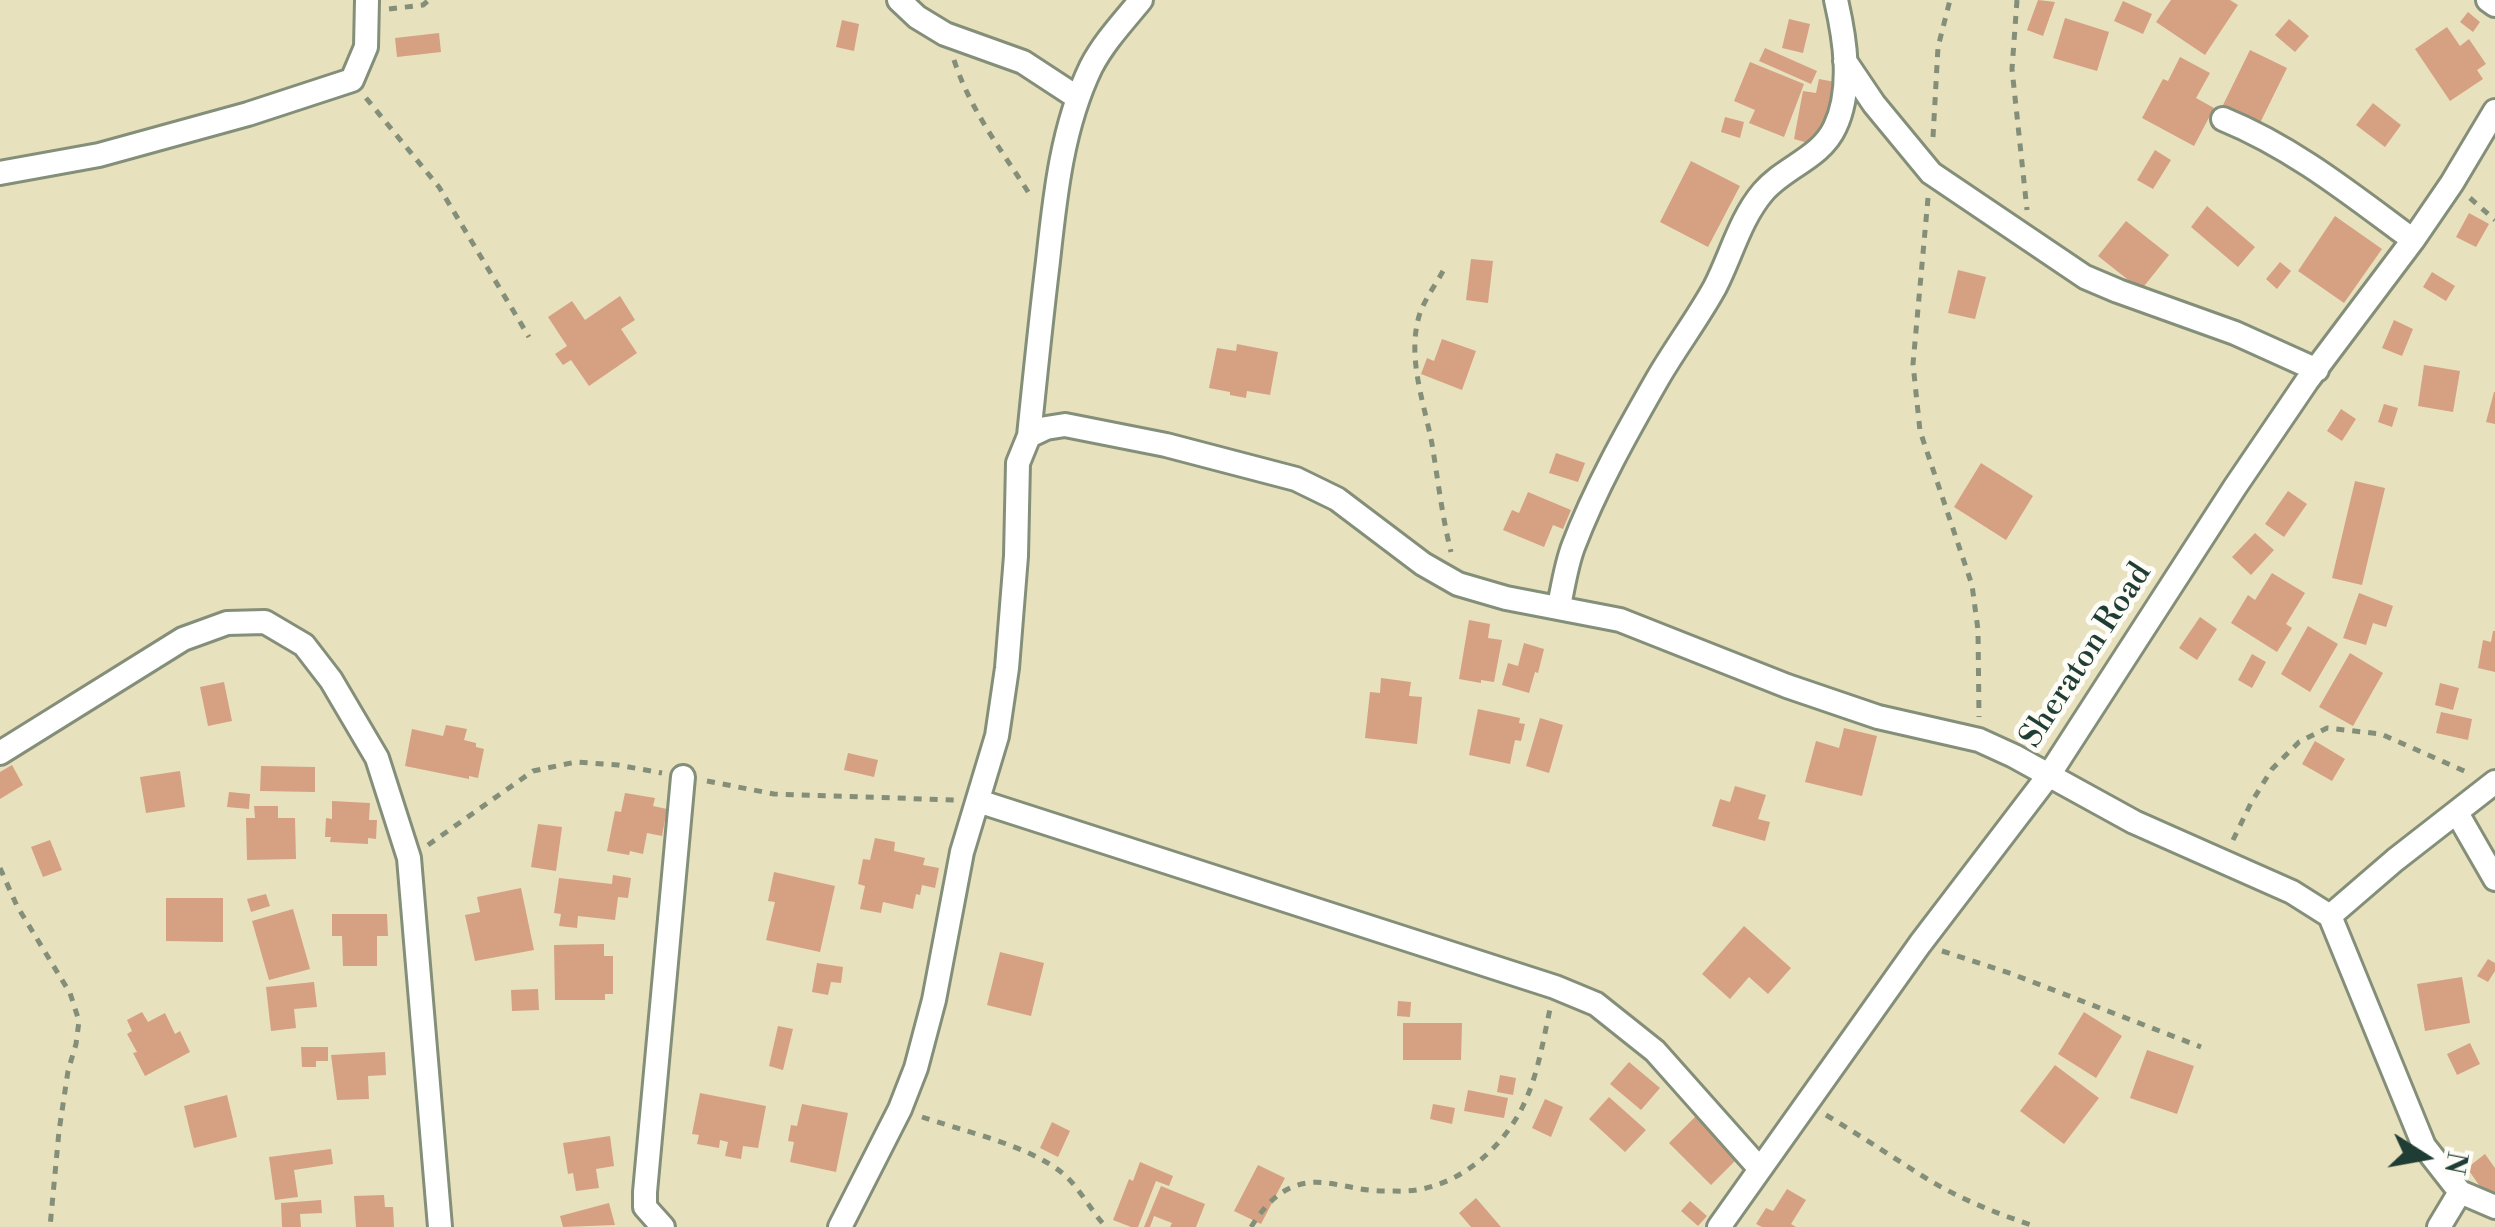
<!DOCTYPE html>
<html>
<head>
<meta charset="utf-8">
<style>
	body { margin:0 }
	#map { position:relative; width:2495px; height:1227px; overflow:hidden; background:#e8e1be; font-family:"Libre Bodoni",serif }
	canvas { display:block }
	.north { position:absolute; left:2375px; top:1107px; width:100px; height:100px; -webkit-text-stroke:8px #fdfcf7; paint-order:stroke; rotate:101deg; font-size:28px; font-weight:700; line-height:40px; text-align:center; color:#1f3d34 }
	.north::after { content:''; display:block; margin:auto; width:35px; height:45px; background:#1f3d34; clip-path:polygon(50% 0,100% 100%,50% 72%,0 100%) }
</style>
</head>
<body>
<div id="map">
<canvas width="2495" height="1227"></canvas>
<div class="north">N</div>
</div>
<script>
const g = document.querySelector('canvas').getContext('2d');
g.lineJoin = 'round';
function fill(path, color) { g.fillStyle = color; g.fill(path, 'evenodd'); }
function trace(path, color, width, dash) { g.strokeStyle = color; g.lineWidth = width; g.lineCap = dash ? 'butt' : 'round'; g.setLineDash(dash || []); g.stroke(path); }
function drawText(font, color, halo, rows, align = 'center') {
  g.font = font + ' "Libre Bodoni",serif'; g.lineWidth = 10; g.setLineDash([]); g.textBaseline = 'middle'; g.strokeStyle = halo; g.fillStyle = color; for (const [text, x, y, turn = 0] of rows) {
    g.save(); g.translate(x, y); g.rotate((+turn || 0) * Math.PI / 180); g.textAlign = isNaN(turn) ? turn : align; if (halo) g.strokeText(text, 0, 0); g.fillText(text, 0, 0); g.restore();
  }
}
const building = new Path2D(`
	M2038,0L2055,2L2043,36L2027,30Z
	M2171,0H2230L2238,5L2205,55L2156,22Z
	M2123,1L2152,14L2143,34L2114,21Z
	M2468,12L2480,22L2473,32L2460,22Z
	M2065,18L2109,32L2097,71L2053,58Z
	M1789,19L1810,24L1803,53L1782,48Z
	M2289,19L2309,36L2295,52L2275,35Z
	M842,20L859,24L854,51L836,47Z
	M2447,27L2460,46L2469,39L2486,64L2477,70L2483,79L2450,101L2415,49Z
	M439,33L441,52L397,57L395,38Z
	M1765,48L1817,71L1811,84L1759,61Z
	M2250,50L2287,68L2260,123L2223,105Z
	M2180,57L2210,73L2196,98L2214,108L2194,146L2142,118L2163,79L2168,81Z
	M1750,62L1804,84L1784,137L1749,123L1755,110L1734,101Z
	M1819,79L1835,82L1822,147L1794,139L1803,91L1816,93Z
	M2373,103L2401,125L2385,147L2356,125Z
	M1725,117L1744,122L1740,138L1721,132Z
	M2155,150L2171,160L2153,189L2137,180Z
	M1691,161L1740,186L1708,247L1660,222Z
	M2207,206L2255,247L2238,267L2191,227Z
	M2469,213L2489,224L2476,247L2456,237Z
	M2335,216L2382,249L2344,303L2298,271Z
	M2126,221L2169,255L2141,290L2098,256Z
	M1471,259L1493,261L1488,303L1466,300Z
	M2280,262L2291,271L2277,289L2266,279Z
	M1958,270L1986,277L1975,319L1948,313Z
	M2432,272L2455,286L2446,301L2423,287Z
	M620,296L635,320L621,329L637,353L589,386L571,360L563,365L555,354L567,346L548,317L572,301L585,320Z
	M2394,320L2413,329L2402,356L2382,348Z
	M1442,339L1476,351L1462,390L1421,374L1427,358L1434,361Z
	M1237,344L1278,352L1270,395L1247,391L1246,398L1230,395V392L1209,388L1217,348L1236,351Z
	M2424,365L2460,371L2453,412L2418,406Z
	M2494,392H2495V424L2486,422Z
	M2384,404L2398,408L2392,427L2378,422Z
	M2341,409L2356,419L2342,441L2327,431Z
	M1556,453L1585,463L1578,482L1549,473Z
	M1981,463L2033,496L2006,540L1954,507Z
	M2355,481L2385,488L2362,585L2332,578Z
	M2288,491L2307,504L2284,537L2265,524Z
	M1528,492L1571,510L1563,529L1553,525L1544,547L1503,530L1512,510L1519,513Z
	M2255,533L2274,550L2251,575L2232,557Z
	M2272,573L2305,593L2286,624L2292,628L2277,652L2231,623L2248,595L2255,600Z
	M2359,593L2393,606L2386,627L2373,623L2366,645L2343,638Z
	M2200,617L2217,629L2197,660L2179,648Z
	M1469,620L1490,624L1488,638L1502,640L1494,682L1481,680V683L1459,679Z
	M2308,626L2338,644L2310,692L2281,674Z
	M2493,631H2495V672L2478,668L2483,640L2491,642Z
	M1524,643L1544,649L1538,673L1535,672L1529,693L1502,685L1508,663L1518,666Z
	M2350,653L2383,673L2353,726L2319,707Z
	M2252,654L2266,662L2252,688L2238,680Z
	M1381,678L1411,682L1409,696L1422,697L1417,744L1365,738L1370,692L1380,693Z
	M224,682L232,721L208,726L200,687Z
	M2440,683L2459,688L2453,710L2435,705Z
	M1478,709L1520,718L1519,723L1525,724L1521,741L1515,740L1510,764L1469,755Z
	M2441,712L2472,719L2468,740L2436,733Z
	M1540,718L1563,725L1549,773L1526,766Z
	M446,725L467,729L464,740L476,743V747L484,749L478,778L469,776V779L405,766L412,729L443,736Z
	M1844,728L1877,736L1862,796L1805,782L1816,741L1839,748Z
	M2315,741L2345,759L2332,781L2302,764Z
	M848,753L878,760L874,777L844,770Z
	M12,765L23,785L0,799V772Z
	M261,766L315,767V792L260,791Z
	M180,771L185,807L146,813L140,777Z
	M1735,786L1766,795L1758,819L1770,822L1765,841L1712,826L1720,799L1730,802Z
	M229,792L250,794L249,809L227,807Z
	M625,793L655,798L653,806L667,809L662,836L647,833L643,854L630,851L629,855L607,851L615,811L621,812Z
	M332,801L370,803L369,820H377L376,839L368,838V844L330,842L331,837H325L326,818L332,819Z
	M254,806H278V818H295L296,859L247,860L246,818H255Z
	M538,824L562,827L556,871L531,867Z
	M875,838L895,842L894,851L925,858L923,865L939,868L935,888L922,885L920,895L916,894L913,909L883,902L881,913L860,909L865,886L858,884L863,859L870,860Z
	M50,840L62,870L43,877L31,847Z
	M774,872L835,886L820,952L766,940L775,902L768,901Z
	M613,875L631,878L628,898L618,897L615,920L578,916L577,928L559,926L561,914L554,913L559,878L612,884Z
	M521,888L534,950L475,961L465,915L480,912L477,897Z
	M266,894L270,906L251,912L247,899Z
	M166,898H223V942L166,941Z
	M293,909L310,969L269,980L252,921Z
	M332,914H387L388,936H377V966H343L342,936H332Z
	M1744,926L1791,968L1768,994L1749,977L1730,999L1702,974Z
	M604,944V956H613V994H605V1000H555L554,945Z
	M1000,952L1044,963L1031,1016L987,1005Z
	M2488,959L2495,963V971L2488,982L2477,976Z
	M817,963L843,967L841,983L831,982L828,995L812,992Z
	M2462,977L2470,1023L2425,1031L2417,984Z
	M314,982L317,1007L294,1009L296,1028L271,1031L266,987Z
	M538,989L539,1010L512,1011L511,990Z
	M1398,1001L1411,1002L1410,1017L1397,1016Z
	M142,1012L148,1022L165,1013L175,1034L180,1031L190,1052L145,1076L133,1053L137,1052L127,1034L132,1031L127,1020Z
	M2084,1012L2122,1036L2096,1078L2058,1054Z
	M1403,1023H1462L1461,1060H1403Z
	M778,1026L793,1029L783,1070L769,1066Z
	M2470,1043L2480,1064L2457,1075L2447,1054Z
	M301,1047H328V1061H316V1067H302Z
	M2147,1050L2194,1066L2177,1114L2130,1098Z
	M385,1052L386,1075L368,1076L369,1099L337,1100L331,1055Z
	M1629,1062L1660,1088L1641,1110L1610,1084Z
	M2055,1065L2099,1098L2064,1144L2020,1111Z
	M1500,1075L1516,1078L1513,1095L1497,1092Z
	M1468,1090L1508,1098L1504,1118L1464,1111Z
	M700,1093L766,1106L758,1148L743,1146L741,1159L725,1156L728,1142L720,1140L719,1148L697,1144L699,1135L692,1134Z
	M227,1095L237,1137L194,1148L184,1106Z
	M1609,1097L1646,1130L1625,1152L1589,1119Z
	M1545,1099L1563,1107L1551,1137L1532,1128Z
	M802,1104L848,1113L836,1172L790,1162L794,1142L788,1141L791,1125L797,1126Z
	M1433,1104L1455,1108L1452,1124L1430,1119Z
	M1698,1114L1740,1156L1711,1185L1669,1143Z
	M1052,1122L1070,1131L1058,1157L1040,1148Z
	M610,1136L614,1166L596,1169L599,1188L576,1191L573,1173L568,1174L563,1143Z
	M331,1149L333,1164L294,1170L298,1197L275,1200L269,1157Z
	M2485,1154L2495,1168V1195L2489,1199L2467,1168Z
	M1140,1162L1173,1176L1169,1186L1156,1181L1138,1227H1131L1113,1220L1129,1179L1133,1181Z
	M1258,1165L1285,1178L1261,1224L1234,1211Z
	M1161,1186L1205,1204L1196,1227H1170L1172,1223L1154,1216L1150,1227H1144Z
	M1787,1189L1806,1200L1791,1224L1796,1227H1762L1756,1224L1766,1208L1773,1211Z
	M384,1195L385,1207H393L394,1227H356L354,1196Z
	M1476,1198L1501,1227H1471L1459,1213Z
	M321,1200L322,1213L300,1214L301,1227H282L281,1203Z
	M1690,1201L1707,1216L1698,1226L1681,1211Z
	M609,1203L615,1225L563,1227L560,1216Z`);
const path = new Path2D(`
	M2017,0L2012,69L2027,210
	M389,9L423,5L429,0
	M954,60C971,112 1003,152 1032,198
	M366,98L439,187L529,337
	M1933,137L1938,47L1950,0
	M1928,198L1913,364L1920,431L1972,585L1978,630L1979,717
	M2470,198L2495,220
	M1443,271C1436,284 1425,299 1420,313C1406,356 1424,402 1432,444C1438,480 1442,516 1451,552
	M707,781L774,794L955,800
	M2233,840L2251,803L2272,769L2299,742L2327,728L2381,734L2471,774
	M428,845L533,771L576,762L618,765L662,773
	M0,868L17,906L70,993L79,1021L76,1044L68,1071L59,1131L50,1227
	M1942,951L2012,974L2201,1047
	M1826,1115C1863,1137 1898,1161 1934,1183C1967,1202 2001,1215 2037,1227
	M922,1117C963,1131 1027,1145 1061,1172C1079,1186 1090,1210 1106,1227
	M1251,1227C1262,1210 1275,1193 1295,1186C1316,1178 1336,1185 1356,1188C1369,1191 1382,1191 1395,1191C1450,1194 1500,1153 1523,1106C1538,1075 1543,1041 1550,1009`);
const street = new Path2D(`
	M899,0L917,17L945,34L1023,62L1078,98
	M2488,0L2495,5
	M1845,61L1874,104L1931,173L2085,277L2118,291L2235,333L2317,370
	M2223,119C2294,148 2352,195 2413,240
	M0,173L99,155L248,114L352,80L366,47L367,0
	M1029,436C1035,377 1041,319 1048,261C1055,196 1062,127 1091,67C1104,42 1123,22 1141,0
	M1559,606C1563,587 1566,566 1573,547C1595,489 1627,432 1658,378C1676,347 1698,318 1715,287C1731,256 1740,219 1763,192C1784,167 1821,158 1835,127C1853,89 1845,39 1836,0
	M0,753L183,639L227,623L265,622L304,645L331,680L377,758L409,858L440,1227
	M978,801L1555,987L1596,1004L1655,1051L1760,1169
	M2457,813L2495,879
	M2330,916L2395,860L2495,782
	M663,1227L645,1207V1192L683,777
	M840,1227L900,1109L916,1068L934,1000L962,852L997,736L1007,668L1016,556L1018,463L1029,436L1046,428L1065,425L1166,445L1296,479L1337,499L1423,564L1458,584L1506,598L1620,620L1787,686L1878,717L1979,740L2014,756L2134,822L2292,892L2330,916L2424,1146L2460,1192L2495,1207
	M1719,1227L1920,944L2049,775L2235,487L2307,381L2413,240L2452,183L2495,111
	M2439,1227L2460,1192`);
const streetNames = [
	["Sheraton Road",2087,656,-57]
];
fill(building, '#d6a083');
trace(street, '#848f79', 28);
trace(path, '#848f79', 5, [8, 8]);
trace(street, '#fff', 22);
drawText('32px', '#1f3d34', '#fdfcf7', streetNames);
</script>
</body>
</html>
